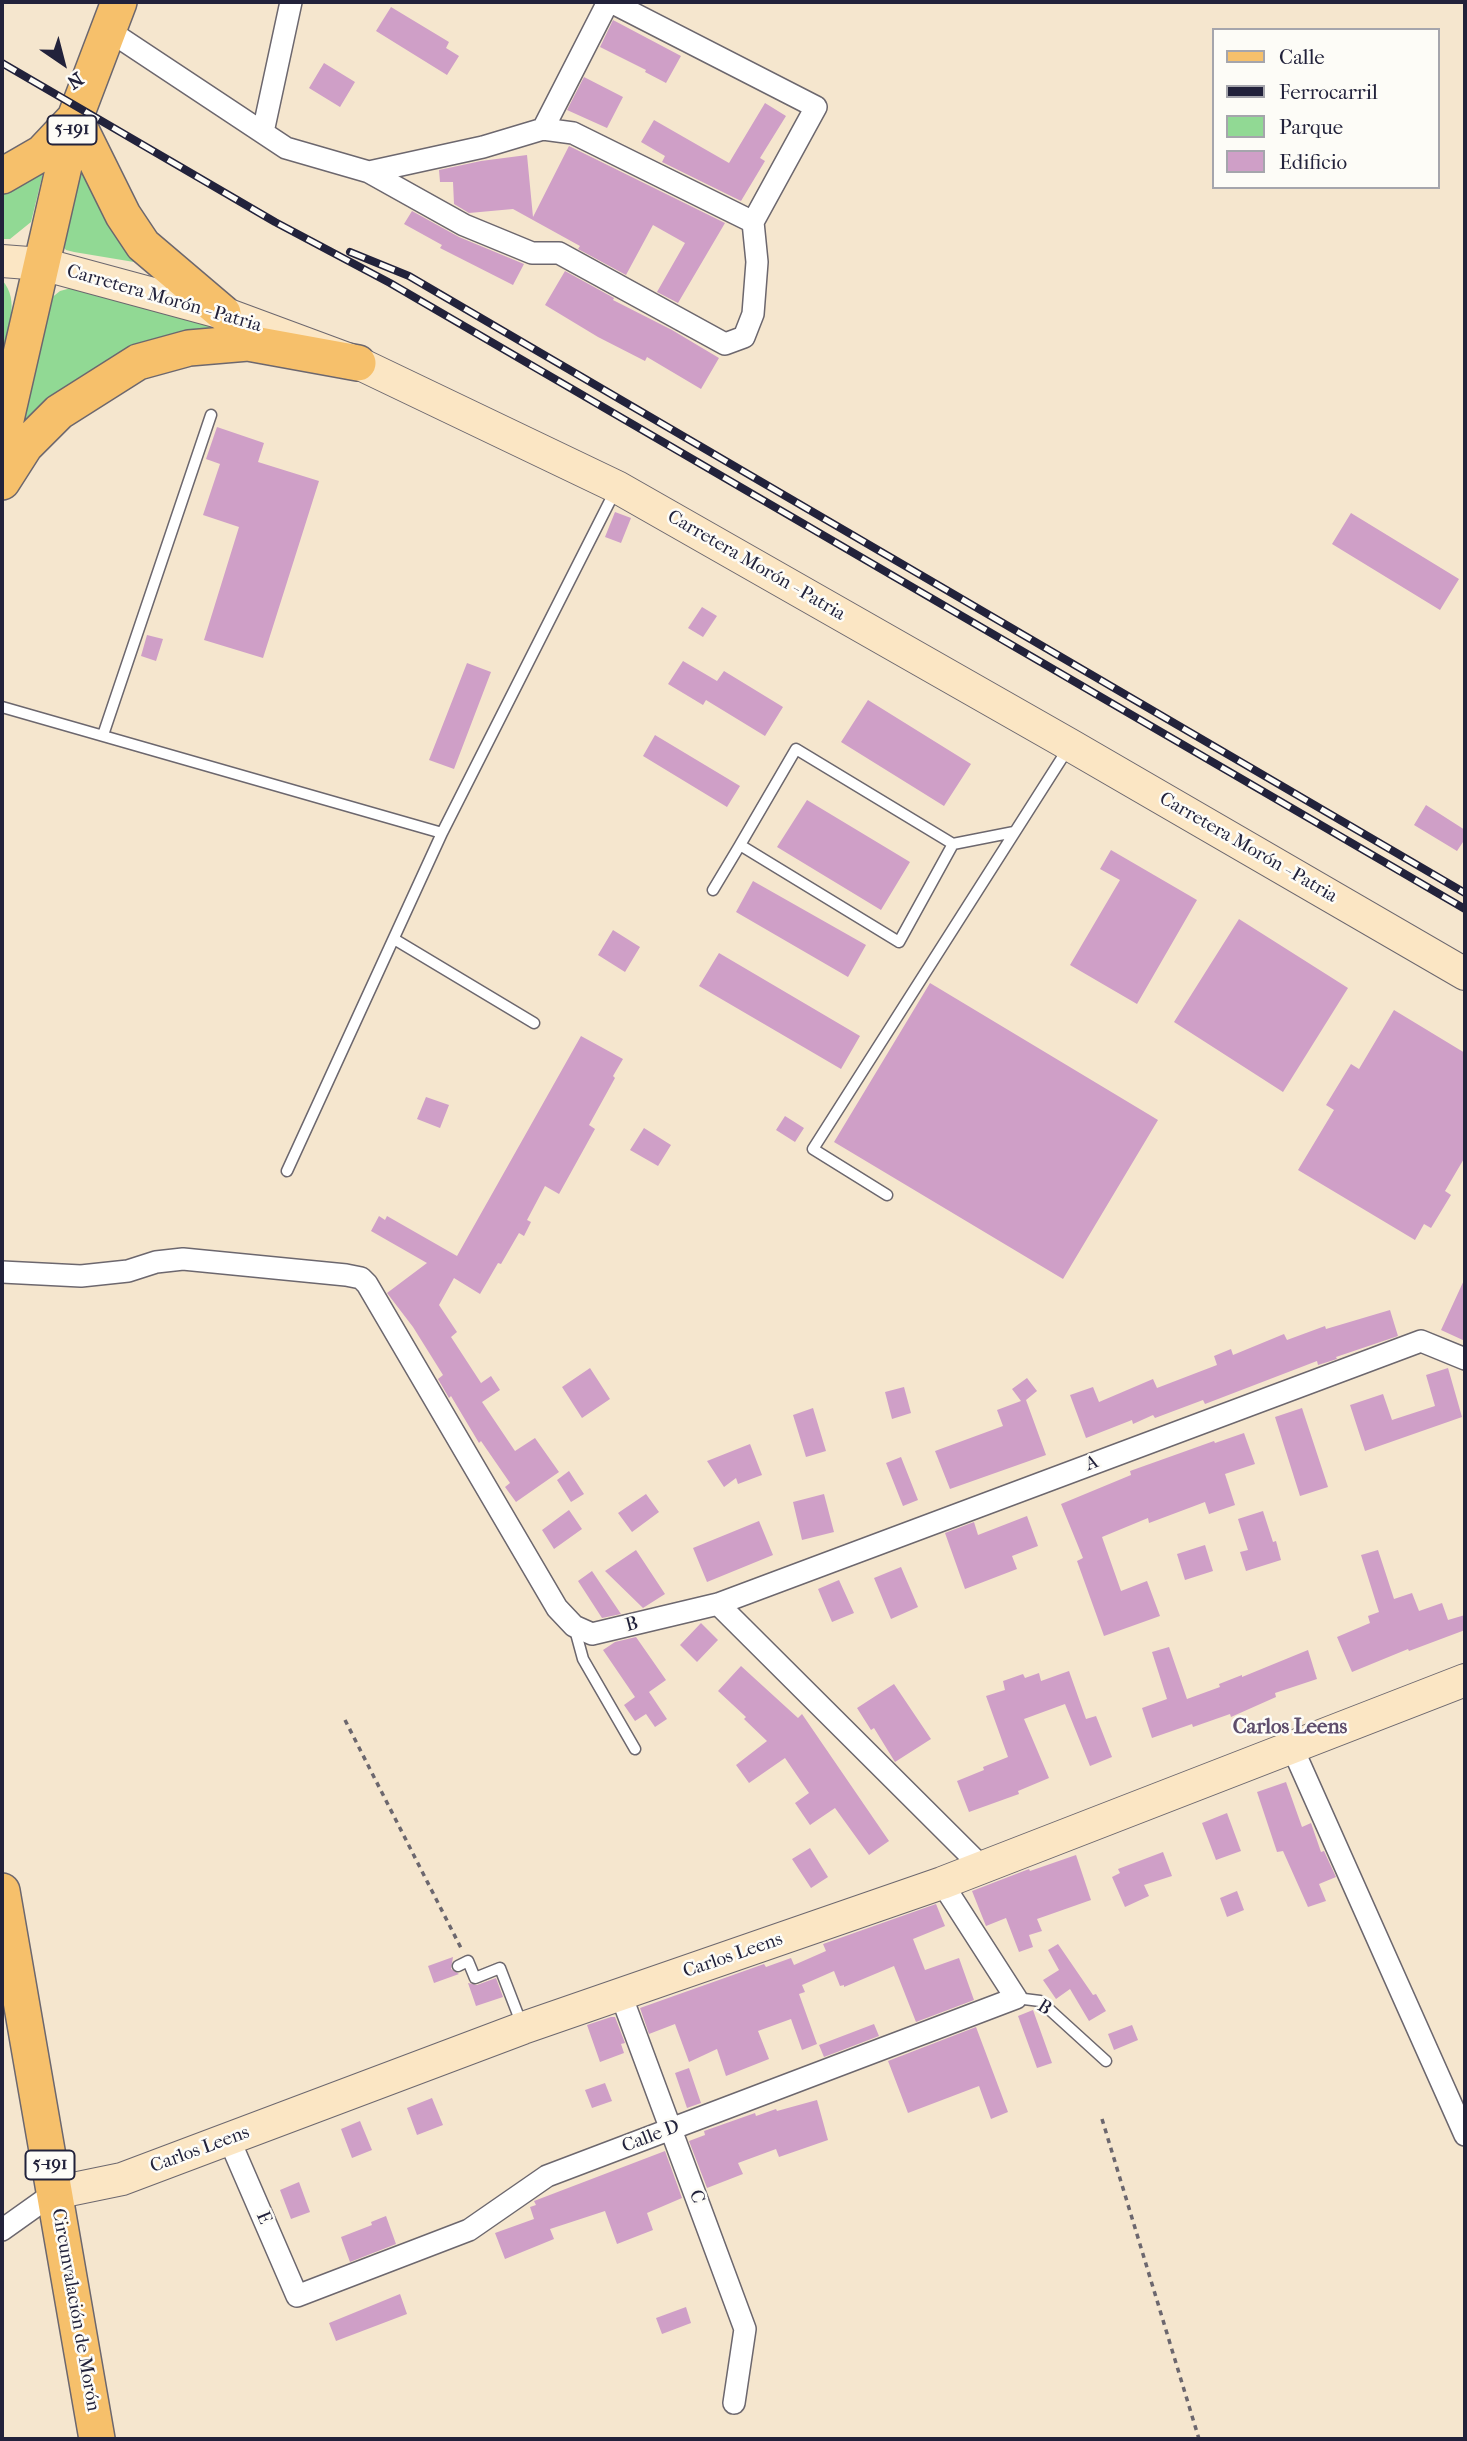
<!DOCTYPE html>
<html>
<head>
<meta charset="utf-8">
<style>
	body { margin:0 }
	#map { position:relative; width:1467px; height:2441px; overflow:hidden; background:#f5e6ce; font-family:"IM FELL French Canon",serif }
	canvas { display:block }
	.frame { position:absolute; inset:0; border:4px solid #22223b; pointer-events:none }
	.legend { position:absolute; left:1212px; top:28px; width:228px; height:161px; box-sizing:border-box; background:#fdfcf7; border:2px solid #a5a5ac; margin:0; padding:9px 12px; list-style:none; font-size:21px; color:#22223b }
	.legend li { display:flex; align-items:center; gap:14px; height:35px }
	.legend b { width:35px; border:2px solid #a5a5ac }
	.north { position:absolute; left:28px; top:28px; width:70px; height:70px; -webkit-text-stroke:5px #fdfcf7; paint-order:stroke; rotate:145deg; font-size:19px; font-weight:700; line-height:28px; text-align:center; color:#22223b }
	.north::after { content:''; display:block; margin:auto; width:24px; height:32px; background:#22223b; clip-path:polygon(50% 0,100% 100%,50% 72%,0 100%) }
</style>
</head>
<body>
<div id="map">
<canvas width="1467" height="2441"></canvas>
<div class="frame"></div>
<ul class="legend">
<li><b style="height:9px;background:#f6c06b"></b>Calle</li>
<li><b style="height:9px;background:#22223b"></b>Ferrocarril</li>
<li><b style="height:19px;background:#91d994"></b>Parque</li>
<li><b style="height:19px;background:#cf9fc7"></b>Edificio</li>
</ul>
<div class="north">N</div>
</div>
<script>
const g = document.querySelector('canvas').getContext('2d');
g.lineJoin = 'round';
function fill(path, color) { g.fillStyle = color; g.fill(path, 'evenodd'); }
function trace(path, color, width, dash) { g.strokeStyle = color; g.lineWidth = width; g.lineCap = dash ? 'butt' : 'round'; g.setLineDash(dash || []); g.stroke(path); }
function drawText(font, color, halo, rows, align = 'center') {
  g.font = font + ' "IM FELL French Canon",serif'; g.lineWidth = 5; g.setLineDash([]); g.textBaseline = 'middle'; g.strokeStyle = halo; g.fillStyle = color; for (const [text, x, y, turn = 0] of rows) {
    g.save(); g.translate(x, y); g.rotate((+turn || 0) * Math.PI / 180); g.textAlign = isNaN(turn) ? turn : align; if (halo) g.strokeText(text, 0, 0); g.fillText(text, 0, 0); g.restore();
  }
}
const green = new Path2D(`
	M78,152L146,264L74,252L66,250L59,242Z
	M45,165L31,222L10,239H2V181Z
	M2,280C21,301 7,330 2,354Z
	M71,288L226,325C173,337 119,349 74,381C55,395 38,413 20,428L50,299L60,291Z`);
const building = new Path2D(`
	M391,7L449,42L446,48L459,56L447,75L376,31Z
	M613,20L681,56L666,83L645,72L646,70L600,47Z
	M324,63L355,82L340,107L309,88Z
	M584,77L623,97L607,128L567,110Z
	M765,103L786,116L760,158L765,161L741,201L662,162L665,156L641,142L654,120L729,163Z
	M569,146L725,223L678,303L657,292L685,243L653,225L626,275L578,249L580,246L513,209L469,213L454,204L453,182H440L439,170L481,161L527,155L533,217Z
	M412,211L459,237L524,264L513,285L440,248L442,245L404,224Z
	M565,271L614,298L613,300L672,330L719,358L701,389L647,357L645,361L598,337L545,305Z
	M217,427L264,443L258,462L319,481L263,658L204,640L239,527L203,515L220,464L206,459Z
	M615,512L631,518L621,543L605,537Z
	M1351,513L1459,579L1440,610L1332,544Z
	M702,607L717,616L703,637L688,628Z
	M147,635L163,639L156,661L141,656Z
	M683,661L717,681L724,671L783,707L765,736L706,700L703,705L668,684Z
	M467,663L491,672L454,769L429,760Z
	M868,700L971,764L944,806L841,742Z
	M655,735L740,786L727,807L643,756Z
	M807,800L910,862L881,910L777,847Z
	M1426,805L1465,830V839L1457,851L1414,825Z
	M1111,850L1197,900L1137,1004L1070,965L1120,880L1100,869Z
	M753,881L866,945L848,977L736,912Z
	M1239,919L1348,988L1283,1092L1174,1022Z
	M613,930L640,947L625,972L598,955Z
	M719,953L860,1036L841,1069L699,986Z
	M930,983L1158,1120L1063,1279L834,1142Z
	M1394,1010L1465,1053V1157L1445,1191L1451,1195L1431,1228L1424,1224L1415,1240L1298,1170L1334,1110L1326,1105L1351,1064L1359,1069Z
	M581,1036L623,1059L613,1076L615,1078L589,1125L595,1129L559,1194L545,1186L527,1220L531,1222L524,1236L519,1233L501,1264L498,1263L480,1294L454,1278L439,1305L457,1332L451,1337L481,1383L491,1376L500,1390L482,1402L515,1451L535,1438L559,1472L516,1502L505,1487L510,1483L481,1441L479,1443L451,1396L449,1398L438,1379L443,1375L413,1327L387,1293L427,1263L371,1231L379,1216L385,1220L387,1216L457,1256Z
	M426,1097L449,1105L440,1128L417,1119Z
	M785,1116L804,1128L795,1142L776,1130Z
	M644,1128L671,1145L658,1166L630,1150Z
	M1465,1278V1341L1441,1330Z
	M1390,1310L1398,1336L1336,1357L1337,1359L1318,1365L1317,1361L1205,1404L1203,1400L1155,1418L1153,1415L1133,1424L1132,1420L1086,1438L1070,1395L1093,1387L1099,1402L1153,1379L1157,1388L1217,1365L1214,1356L1231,1349L1233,1355L1284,1334L1287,1340L1325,1326L1326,1329Z
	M590,1368L610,1399L582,1418L562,1387Z
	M1448,1368L1462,1417L1365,1451L1350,1405L1383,1394L1392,1420L1435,1406L1426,1375Z
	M1027,1378L1037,1391L1026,1400L1046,1455L950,1489L935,1451L1003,1426L997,1410L1021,1401L1012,1389Z
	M904,1387L911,1413L892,1419L885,1392Z
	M813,1408L826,1451L806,1457L793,1415Z
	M1302,1408L1328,1487L1300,1496L1275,1417Z
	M1244,1433L1255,1464L1225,1474L1235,1505L1209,1514L1205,1502L1149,1523L1148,1518L1102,1537L1121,1591L1147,1581L1160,1616L1104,1636L1077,1561L1083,1558L1061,1504L1131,1475L1130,1471L1214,1441L1215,1443Z
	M750,1444L762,1475L738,1484L736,1478L724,1487L707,1461Z
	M901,1457L918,1500L903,1506L886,1463Z
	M569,1471L584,1494L571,1502L557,1480Z
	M646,1494L659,1512L632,1532L618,1513Z
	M824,1494L834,1532L802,1540L793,1502Z
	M569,1510L582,1529L554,1549L542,1530Z
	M1263,1511L1273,1542L1276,1541L1281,1560L1246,1571L1240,1552L1248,1550L1238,1519Z
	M1027,1516L1038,1546L1012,1556L1017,1569L965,1589L945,1533L974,1522L978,1535Z
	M759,1521L773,1555L707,1582L693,1548Z
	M1205,1545L1213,1571L1185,1580L1177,1554Z
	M636,1550L665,1594L643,1608L605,1571Z
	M1378,1550L1394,1599L1412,1593L1419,1611L1442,1603L1448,1620L1465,1615V1630L1409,1651L1408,1649L1352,1672L1337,1637L1370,1623L1368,1616L1379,1612L1361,1555Z
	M901,1567L918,1607L891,1619L874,1578Z
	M592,1571L621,1614L602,1618L578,1581Z
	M839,1580L854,1613L832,1622L818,1589Z
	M701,1623L718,1640L697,1662L680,1645Z
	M636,1637L666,1680L649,1692L667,1719L655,1727L646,1714L635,1721L624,1705L635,1697L603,1650L615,1642Z
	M1169,1647L1187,1699L1220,1687L1219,1684L1242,1675V1677L1308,1650L1317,1679L1275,1693L1276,1697L1231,1717L1230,1714L1193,1727L1192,1724L1152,1738L1142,1708L1167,1699L1152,1652Z
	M741,1666L798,1718L802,1714L889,1841L869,1855L835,1808L810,1825L795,1803L809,1793L785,1758L749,1783L736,1765L767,1741L744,1719L746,1717L718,1691Z
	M1069,1671L1086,1719L1096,1716L1112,1757L1090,1766L1065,1704L1024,1719L1049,1778L1018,1791L1019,1794L969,1812L957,1781L984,1770L983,1767L1008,1757L986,1696L1005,1690L1003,1681L1023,1674L1025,1678L1039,1673L1041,1681Z
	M894,1684L931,1739L895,1762L874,1728L871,1730L857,1708Z
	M1286,1782L1302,1827L1311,1823L1321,1852L1324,1851L1336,1877L1319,1884L1326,1901L1308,1907L1283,1851L1277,1852L1257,1792Z
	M1227,1813L1241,1851L1216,1860L1202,1823Z
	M810,1848L828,1877L811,1888L792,1859Z
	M1163,1852L1172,1876L1144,1885L1149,1896L1125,1907L1112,1877L1120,1873L1118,1869Z
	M1076,1855L1091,1900L1037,1919L1042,1931L1029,1935L1033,1947L1019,1952L1006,1918L986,1926L972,1891L1029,1869L1030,1871Z
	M1237,1891L1244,1910L1227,1917L1220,1898Z
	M936,1904L945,1926L913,1939L925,1970L959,1958L974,2000L916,2022L894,1966L844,1987V1985L840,1986L834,1971L802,1985L805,1992L799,1994L817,2044L802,2050L791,2019L758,2031L769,2059L726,2076L717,2049L689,2062L675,2024L649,2034L640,2008L764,1964L766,1967L791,1958L794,1965L826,1951L823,1944Z
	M1058,1944L1093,1995L1096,1994L1106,2011L1089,2021L1070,1989L1056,1999L1043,1980L1059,1970L1048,1950Z
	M453,1957L451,1969L459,1974L434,1983L428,1966Z
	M496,1978L503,1997L476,2006L468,1983L477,1985Z
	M1033,2010L1052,2063L1037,2068L1018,2016Z
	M611,2017H615L625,2043L621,2044L624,2053L600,2062L587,2025Z
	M874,2024L879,2036L824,2057L819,2045Z
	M1132,2025L1138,2040L1114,2050L1108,2034Z
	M976,2027L1008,2112L991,2119L979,2086L908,2113L888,2061Z
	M689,2068L701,2103L687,2108L675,2073Z
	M605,2083L612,2101L592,2108L585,2090Z
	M432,2098L443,2125L417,2135L407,2108Z
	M817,2100L828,2140L779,2157L776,2149L738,2163L743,2174L707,2188L689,2141L705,2135L704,2131L755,2113L756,2116L776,2109L777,2111Z
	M360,2121L372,2150L352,2158L341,2129Z
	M665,2151L682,2198L647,2213L653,2230L617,2244L605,2211L550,2229L554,2239L505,2259L495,2233L534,2219L530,2207L536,2205L534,2201Z
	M299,2182L310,2212L291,2219L280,2190Z
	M386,2216L396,2244L350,2262L341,2237L372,2225L371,2222Z
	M400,2294L407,2314L336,2341L329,2323Z
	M686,2307L691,2323L662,2334L656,2318Z`);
const path = new Path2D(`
	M345,1720L462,1950
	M1102,2119L1199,2439`);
const lane = new Path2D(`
	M2,707L442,833
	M103,735L211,415
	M953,844L899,942L740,845L796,749L953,844L1014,832
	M713,890L740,845
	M394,939L534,1023
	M287,1171L442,833L616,489
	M887,1195L813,1149L1069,747
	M574,1626L583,1659L635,1749
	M458,1966L468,1961L475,1978L500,1968L522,2025
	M1016,1998L1040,2001L1106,2061`);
const street = new Path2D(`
	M108,30L286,148L369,172L464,225L532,253H559L725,344L744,337L753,314L757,262L753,222L816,107L611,2
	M543,129L608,2
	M263,132L291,2
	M369,172L483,147L543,129L573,133L753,222
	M2,1272L81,1276L128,1271L156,1262L183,1259L346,1275L361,1278L367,1284L557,1608L574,1626L592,1634L718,1604L1421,1341L1465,1359
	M718,1604L983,1868
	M1292,1747L1465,2135
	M621,1995L745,2329L734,2403
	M229,2139L297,2296L469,2230L547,2176L1016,1998L942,1883
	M2,2230L54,2193`);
const secondary = new Path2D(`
	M2,261L42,264L223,313L358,363L617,487L1070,745L1465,974
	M54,2193L122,2179L523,2028L942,1883L1465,1680`);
const primary = new Path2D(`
	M2,176L42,153L75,118L123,215L143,245L223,313
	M2,437L75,118L119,2
	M2,482L25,446L59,412L138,362L189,348L248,343L358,363
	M2,1891L97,2439`);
const rail = new Path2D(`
	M2,63L275,222L390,283L1465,909
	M350,252L409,276L1465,893`);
const shields = [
	[72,130,49],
	[50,2165,49]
];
const shieldNames = [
	["5-191",72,130],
	["5-191",50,2165]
];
const streetNames = [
	["Carretera Morón - Patria",164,299,16],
	["Carretera Morón - Patria",756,566,30],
	["Carretera Morón - Patria",1248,848,30],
	["A",1092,1464,-21],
	["B",632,1625,-15],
	["Carlos Leens",733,1956,-19],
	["B",1044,2008,32],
	["Calle D",651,2137,-21],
	["Carlos Leens",200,2150,-20],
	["C",696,2197,70],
	["E",263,2218,67],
	["Circunvalación de Morón",75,2310,80]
];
const neighbourhoodNames = [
	["Carlos Leens",1290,1728]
];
fill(green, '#91d994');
fill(building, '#cf9fc7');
trace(lane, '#6c676e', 13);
trace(street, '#6c676e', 24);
trace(secondary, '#6c676e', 34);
trace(primary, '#6c676e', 38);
trace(path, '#6c676e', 3.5, [5, 5]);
trace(lane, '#fff', 10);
trace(street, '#fff', 21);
trace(secondary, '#fbe6c4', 32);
trace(primary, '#f6c06b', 35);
trace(rail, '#22223b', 8);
trace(rail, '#fdfcf7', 5, [16]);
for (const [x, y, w] of shields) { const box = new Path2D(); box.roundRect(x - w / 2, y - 14.5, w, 29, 5); g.fillStyle = '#fdfcf7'; g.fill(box); trace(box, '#22223b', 2); }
drawText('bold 18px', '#22223b', null, shieldNames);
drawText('19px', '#22223b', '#fdfcf7', streetNames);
drawText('bold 21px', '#5f4e6c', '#fdfcf7', neighbourhoodNames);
</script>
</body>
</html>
